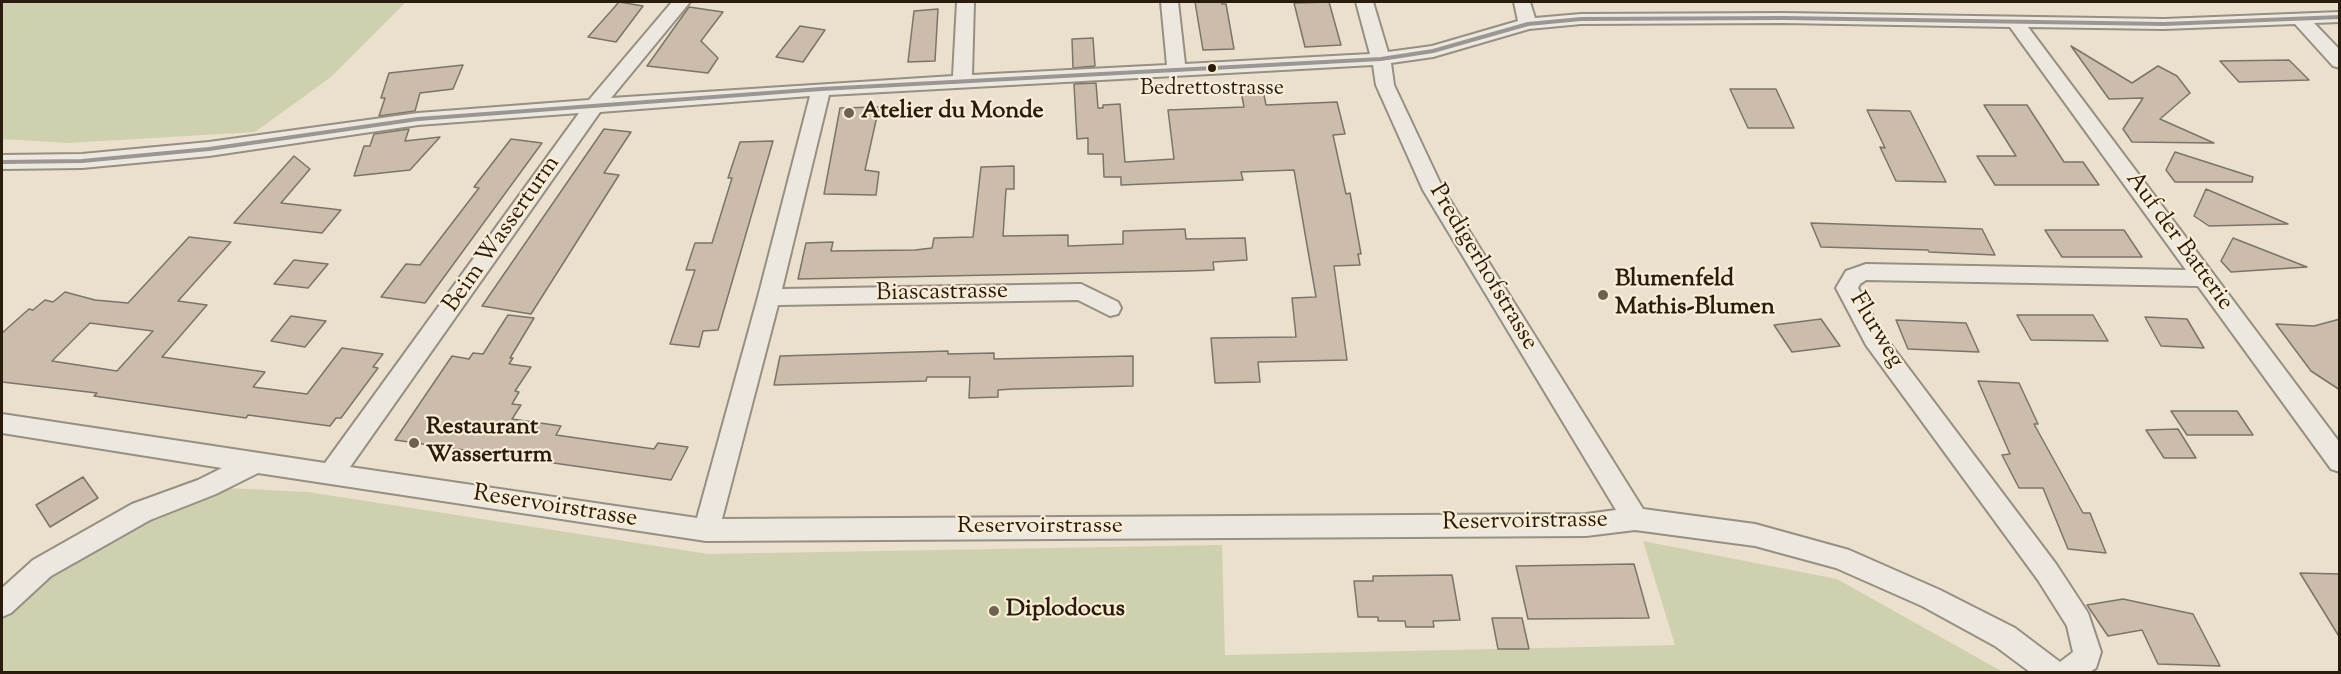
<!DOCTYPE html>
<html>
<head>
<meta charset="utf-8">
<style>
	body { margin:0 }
	#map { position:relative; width:2341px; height:674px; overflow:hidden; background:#eae0cd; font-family:"Sorts Mill Goudy",serif }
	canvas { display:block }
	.frame { position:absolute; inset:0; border:3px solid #291c0d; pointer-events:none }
</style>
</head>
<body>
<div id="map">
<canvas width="2341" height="674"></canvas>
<div class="frame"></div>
</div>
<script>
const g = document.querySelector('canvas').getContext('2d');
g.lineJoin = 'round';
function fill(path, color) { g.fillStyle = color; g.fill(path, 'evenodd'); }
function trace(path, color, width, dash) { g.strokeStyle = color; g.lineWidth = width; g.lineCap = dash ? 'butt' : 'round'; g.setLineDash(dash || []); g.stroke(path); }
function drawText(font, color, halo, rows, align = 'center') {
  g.font = font + ' "Sorts Mill Goudy",serif'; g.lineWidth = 4.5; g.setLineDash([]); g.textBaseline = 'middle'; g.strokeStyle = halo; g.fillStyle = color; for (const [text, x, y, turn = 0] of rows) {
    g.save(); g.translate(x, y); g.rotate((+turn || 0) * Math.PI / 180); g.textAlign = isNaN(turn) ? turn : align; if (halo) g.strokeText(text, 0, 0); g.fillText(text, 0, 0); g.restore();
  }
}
const green = new Path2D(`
	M2,2H406L331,77L255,132L69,143L2,139Z
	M207,487L308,492L708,554L1222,545L1225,655L1675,645L1643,541L1837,579L2003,672H2V605L42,568Z`);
const building = new Path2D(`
	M619,2L643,6L616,42L588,37Z
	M1195,2H1221L1222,4H1226L1234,49L1203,50Z
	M1329,2L1341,45L1305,47L1294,3Z
	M689,7L723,12L701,41L718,58L708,73L647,66Z
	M938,9L935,61L908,62L914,11Z
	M800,26L825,30L803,62L776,57Z
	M1093,38L1095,66L1073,68L1072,39Z
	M2071,46L2132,83L2158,66L2177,76L2190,93L2160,119L2214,143L2132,142L2123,129L2143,98L2109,99Z
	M2289,60L2309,80L2239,82L2220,61Z
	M463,65L453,89L420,93L415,111L379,116L385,98H381L389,73Z
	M1096,83L1098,108H1103V105L1120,104L1125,162L1174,159L1168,110L1244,107L1240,86L1262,85L1266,105L1337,102L1345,134L1333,135L1346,194L1350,193L1361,254H1358L1360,265L1334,266L1347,360L1258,362L1260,382L1215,383L1211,338L1296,337L1292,298L1316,297L1294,170L1241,172L1243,180L1121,185V177H1104L1103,154H1088V138L1077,139L1074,84Z
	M1730,89H1776L1794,128H1748Z
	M1984,105H2027L2064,162H2083L2099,185H1995L1977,156H2016Z
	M879,107L865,170L879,172L876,195L824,194L840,108Z
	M1867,110L1910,111L1946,182L1896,181L1880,147L1885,148Z
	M409,129L405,141L440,137L410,170L354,176L364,146H370L374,134Z
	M604,129L631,132L604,173L619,175L531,314L482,306Z
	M511,139L542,143L425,303L381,297L406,264L420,265L479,188L474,187Z
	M773,141L718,330L703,331L699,347L670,344L695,270H686L695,243H712L732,178H728L740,142Z
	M2175,152L2253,177L2252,182H2175L2166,170Z
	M294,156L310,169L281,203L341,210L322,233L234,223Z
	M1014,166V189H1006L1003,236L1068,235V246L1123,244V231L1185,229L1186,239L1245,238L1247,260L1213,262L1214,270L1188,271L798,279L806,243L833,242L831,251L915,250L932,248L934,238L973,237L981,167Z
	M2206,189L2288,224L2209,226L2194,216Z
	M1811,223L1982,229L1995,255L1929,252L1928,250L1821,247Z
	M2045,230H2124L2142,257H2062Z
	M189,237L231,242L178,301L207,305L162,357L265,372L253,387L307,394L342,348L383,354L373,367L378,368L341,418H336L330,426L248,415L246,418L94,396L97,393L2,382V333L29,309L33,310L45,300L53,302L65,292L95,300L128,303ZM90,323L105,325L153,331L117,371L52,361Z
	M2233,238L2307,267L2231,272L2221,261Z
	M294,260L328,264L308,288L274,284Z
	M508,315L534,318L510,358H513L509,364L531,367L515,391L519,392L512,404L521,405L512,419L561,426L556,435L654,449L658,443L688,447L671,480L395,440L452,356L469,359L473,353L483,354Z
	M2017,315H2093L2108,341L2031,340Z
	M291,316L326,321L305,347L271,341Z
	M2145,317L2187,319L2204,348L2161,346Z
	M1821,319L1840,346L1792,352L1774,325Z
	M2340,319V390L2311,371L2276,324L2314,326Z
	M1896,320L1966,323L1979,352L1908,349Z
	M948,351V354L994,353V359L1133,356V386L1013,389L998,390V397L969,398L970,377H927L926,381L774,385L780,356Z
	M1978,381L2019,383L2038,424H2034L2083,513H2090L2106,553L2068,549L2043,488H2019L2002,455L2010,454Z
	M2171,411H2237L2253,435H2187Z
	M2178,429L2196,458H2164L2146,430Z
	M83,477L98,498L50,527L36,505Z
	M1634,564L1649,618L1528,619L1516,566Z
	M2300,573L2340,574V638Z
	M1452,575L1460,620L1433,621L1434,627H1406L1405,621H1378V617H1358L1354,581H1373V576Z
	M2123,599L2193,614L2220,666L2158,664L2142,630L2108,636L2087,605Z
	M1492,618H1522L1529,649H1498Z`);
const street = new Path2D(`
	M672,2H690L611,98L953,76L957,2H974L972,75L1167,65L1161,2H1178L1185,64L1370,54L1356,2H1373L1388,52L1432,46L1518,21L1514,2H1530L1535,18L1581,14L1784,13L2164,19L2340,12V22L2314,23L2340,50V68L2333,66L2295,24L2164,29L2028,27L2340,443V472L2331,469L2198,286L1866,280L1860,284L1858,288L1882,333L2056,564L2088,613L2101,652L2096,668L2090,672H2030L1995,646L1922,606L1836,568L1755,546L1635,530L1586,536L706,541L258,473L216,494L150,520L51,576L11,613L2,617V588L33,560L132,504L198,480L222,468L2,433V414L325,463L579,113L418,125L209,156L82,168L2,169V155L82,154L209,142L418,113L589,100ZM1784,23L2010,27L2186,270L1866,264L1846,271L1836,288L1866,345L2038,580L2067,626L2073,652L2060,662L2015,628L1940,590L1849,550L1755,524L1643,509L1443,189L1394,85L1391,63L1433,57L1529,29L1581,24ZM1373,65L1376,85L1423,190L1616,510L1586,514L722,519L778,305L1078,300L1110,316L1118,314L1121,308L1118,302L1081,284L782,289L829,95ZM810,96L758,297L697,518L350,467L600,112Z`);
const bus1 = new Path2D(`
	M2,162L82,161L209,149L418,119L821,89L1381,59L1433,51L1528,24L1581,19L1784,18L2164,24L2340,17`);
const markers = [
	[1212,68,5,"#291c0d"],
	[849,113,6,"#6d6150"],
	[1603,295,6,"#6d6150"],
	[414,443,6,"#6d6150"],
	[994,611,6,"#6d6150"]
];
const busNames = [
	["Bedrettostrasse",1212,90]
];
const poiNames = [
	["Atelier du Monde",861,113],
	["Blumenfeld",1615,281],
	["Mathis-Blumen",1615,309],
	["Restaurant",426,429],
	["Wasserturm",426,457],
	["Diplodocus",1006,611]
];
const streetNames = [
	["Beim Wasserturm",503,235,-55],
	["Auf der Batterie",2178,242,54],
	["Predigerhofstrasse",1482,268,59],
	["Biascastrasse",942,294,-1],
	["Flurweg",1875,331,59],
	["Reservoirstrasse",555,508,9],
	["Reservoirstrasse",1525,523,-1],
	["Reservoirstrasse",1040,528]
];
fill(green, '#cfd1ae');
fill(building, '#cbbcab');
trace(building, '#7b7468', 1.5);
trace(street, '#968f82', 4);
fill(street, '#ede8df');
trace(bus1, '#9a9793', 4);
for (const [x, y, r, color] of markers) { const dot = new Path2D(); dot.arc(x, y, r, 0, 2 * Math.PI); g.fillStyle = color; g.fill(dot); trace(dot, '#faedd6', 2); }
drawText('22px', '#291c0d', '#faedd6', busNames);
drawText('bold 24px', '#291c0d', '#faedd6', poiNames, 'left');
drawText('24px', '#291c0d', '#faedd6', streetNames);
</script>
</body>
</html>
